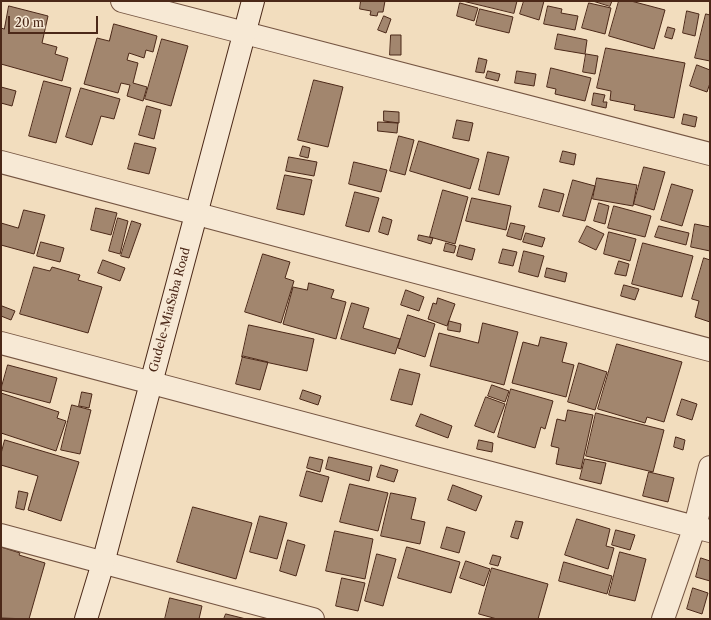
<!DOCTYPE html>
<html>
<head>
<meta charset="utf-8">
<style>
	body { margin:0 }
	#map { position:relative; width:711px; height:620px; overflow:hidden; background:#f2ddbe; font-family:"Libre Caslon Text",serif }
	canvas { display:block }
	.frame { position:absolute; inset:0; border:2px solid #4b2818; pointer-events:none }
	.scale { position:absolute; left:8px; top:16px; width:90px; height:18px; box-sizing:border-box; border:2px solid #4b2818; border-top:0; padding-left:5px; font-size:12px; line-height:14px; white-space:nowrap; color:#4b2818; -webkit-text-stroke:3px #f7e9d5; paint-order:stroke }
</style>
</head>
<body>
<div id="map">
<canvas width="711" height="620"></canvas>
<div class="frame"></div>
<div class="scale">20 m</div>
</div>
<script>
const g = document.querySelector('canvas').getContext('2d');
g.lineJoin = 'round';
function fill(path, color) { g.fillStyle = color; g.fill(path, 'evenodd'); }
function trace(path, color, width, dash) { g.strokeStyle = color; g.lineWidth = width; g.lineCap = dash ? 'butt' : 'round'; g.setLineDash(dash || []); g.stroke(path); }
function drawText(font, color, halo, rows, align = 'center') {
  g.font = font + ' "Libre Caslon Text",serif'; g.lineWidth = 4; g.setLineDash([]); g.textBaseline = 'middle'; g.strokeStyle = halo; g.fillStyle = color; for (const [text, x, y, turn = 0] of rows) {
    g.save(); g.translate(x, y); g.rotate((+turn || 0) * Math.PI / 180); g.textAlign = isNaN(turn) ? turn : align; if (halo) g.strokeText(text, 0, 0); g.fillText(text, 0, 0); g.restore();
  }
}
const building = new Path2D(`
	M361,1H385L383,12H378L377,16L370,15L371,11L360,9Z
	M463,1H517L514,13Z
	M524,1H544L539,20L520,14Z
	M593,1H612L610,6Z
	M619,1H631L665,10L654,49L609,36Z
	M460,3L478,8L474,21L457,16Z
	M589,3L611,8L605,34L582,28Z
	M9,6L48,16L42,43L57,47L55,54L68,58L62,81L1,64V28L4,29Z
	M548,6L562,9L561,13L578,16L575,30L544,24Z
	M480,9L513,17L509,33L476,25Z
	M687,11L699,14L695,36L683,33Z
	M706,14L710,15V61L695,58Z
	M384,16L391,19L386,33L378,30Z
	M114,24L157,36L153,52L146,50L144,58L129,53L127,60L138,63L133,83L147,87L143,101L127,96L130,85L121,83L118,93L84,84L97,38L109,41Z
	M668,27L675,29L672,39L665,37Z
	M558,34L587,40L585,54L555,49Z
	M391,35H401V55H390Z
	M162,39L188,46L171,106L145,99Z
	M606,48L685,63L674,118L634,110L635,105L610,100L611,91L597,88Z
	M586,54L598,56L595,74L583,72Z
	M479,58L487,60L484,73L476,72Z
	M697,65L710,70V83L707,92L690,86Z
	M551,68L591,78L585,101L555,94L556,89L547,87Z
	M488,71L500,74L498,81L486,78Z
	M517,71L536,74L534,86L515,83Z
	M314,80L343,87L328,147L298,140Z
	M44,81L71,88L56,143L29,136Z
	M1,87L16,91L12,106L1,103Z
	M81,88L120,99L114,119L101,116L92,145L66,137Z
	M594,93L605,95L603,102H607L606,108L592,105Z
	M147,106L161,110L154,139L139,135Z
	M384,111L399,112V123L384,121Z
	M684,114L697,117L695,127L682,124Z
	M457,120L473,123L469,141L453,138Z
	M378,122L398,123L397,133L378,131Z
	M399,136L414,140L405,175L390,171Z
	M419,141L479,159L470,189L410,171Z
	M135,143L156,148L149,174L128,169Z
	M303,146L310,148L308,158L300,156Z
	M563,151L576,154L574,165L560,162Z
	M488,152L509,157L499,195L479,190Z
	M289,157L317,162L314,176L286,171Z
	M354,162L387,170L381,192L349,184Z
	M644,167L665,172L654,210L634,204Z
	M285,175L312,180L304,215L277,209Z
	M597,178L637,185L633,206L593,199Z
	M573,180L595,186L585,221L563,216Z
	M672,184L693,190L682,226L661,220Z
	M544,189L564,194L559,212L539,207Z
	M443,190L468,197L455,244L430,237Z
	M355,192L379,198L369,232L346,226Z
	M472,198L511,206L506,230L466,221Z
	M599,203L609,206L605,224L594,221Z
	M614,206L651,216L645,237L608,228Z
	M96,208L117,213L111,235L91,230Z
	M24,210L45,215L34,254L1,245V223L18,228Z
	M383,217L392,220L388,235L379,232Z
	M118,218L128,221L120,254L109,251Z
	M132,221L141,224L129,258L121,256Z
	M511,223L525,226L521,240L507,236Z
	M695,224L710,227V251L691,247Z
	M587,226L604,234L596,250L579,242Z
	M659,226L689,233L686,245L655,237Z
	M609,232L636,239L630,261L604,254Z
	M526,233L545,238L542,247L523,242Z
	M419,235L433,238L431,244L418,240Z
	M41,242L64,248L60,262L37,256Z
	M446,243L456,246L454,253L444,251Z
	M643,243L693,256L682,297L632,284Z
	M460,245L475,249L472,260L457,256Z
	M503,249L517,252L513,266L499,263Z
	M524,251L544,256L538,277L519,272Z
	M263,254L290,262L285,278L294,281L281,323L245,312Z
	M704,258L710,260V322L695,317L699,301L692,299Z
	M103,260L125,268L120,281L98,273Z
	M619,261L629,264L626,276L615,274Z
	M34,267L50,271L52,267L80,275L78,280L102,287L88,333L20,314Z
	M547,268L567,273L565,282L545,277Z
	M309,283L334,290L331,298L346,302L336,339L283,324L293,287L307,290Z
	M624,285L639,289L635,300L621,296Z
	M406,290L424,297L419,311L401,305Z
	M438,298L455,304L447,326L428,319L433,303L436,304Z
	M352,303L369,308L363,328L400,339L395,354L341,339Z
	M2,306L15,311L11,320L1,316Z
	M408,315L435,324L425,357L398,348Z
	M449,321L461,324L460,332L448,330Z
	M483,323L518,332L504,385L430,366L439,333L478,343Z
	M249,325L314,339L307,371L242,357Z
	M541,337L567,343L562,362L574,365L566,397L512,383L523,342L538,346Z
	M617,344L682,362L664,422L647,417L645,423L598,409Z
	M243,356L268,362L260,390L236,384Z
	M579,363L607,372L595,410L568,402Z
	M8,365L57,378L50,403L1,390Z
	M400,369L420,374L412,405L391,400Z
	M492,385L509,391L505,402L488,396Z
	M511,389L553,401L545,429L541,427L535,448L498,437Z
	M303,390L321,396L318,405L300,399Z
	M82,392L92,394L89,408L79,406Z
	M1,393L59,412L57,418L66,421L56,451L1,433Z
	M486,397L505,404L494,433L475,426Z
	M682,399L697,404L692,420L677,415Z
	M72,405L91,410L80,454L61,450Z
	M568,410L593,415L581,469L556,464L559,448L551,446L557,419L565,421Z
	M596,413L664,430L653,472L586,456Z
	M421,414L452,426L448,438L416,426Z
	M676,437L685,440L683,450L674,447Z
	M5,440L79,462L61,521L28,510L38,476L1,465V454Z
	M479,440L493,443L492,452L477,449Z
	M310,457L323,460L320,472L307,468Z
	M329,457L372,467L369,481L326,469Z
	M585,459L606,463L601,484L580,479Z
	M381,465L398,470L394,482L377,477Z
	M307,471L329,477L322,502L300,496Z
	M649,472L674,478L668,502L643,496Z
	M350,484L388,493L378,531L340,522Z
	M453,485L482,496L476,511L448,500Z
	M19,491L28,493L24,510L16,508Z
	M391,493L416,498L411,519L425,522L420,544L381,536Z
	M193,507L252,523L236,579L177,562Z
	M260,516L287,523L277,559L250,552Z
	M577,519L610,529L606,546L614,548L608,569L565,555Z
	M516,521L523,522L518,539L511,537Z
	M447,527L465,532L459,553L441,548Z
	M616,530L635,535L630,550L612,545Z
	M335,531L373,539L365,579L326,571Z
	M288,540L305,545L296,576L280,571Z
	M1,547L20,553L19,555L45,563L29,619L1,618Z
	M407,547L460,562L451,593L398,578Z
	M620,552L646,559L635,601L609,595Z
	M377,554L396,559L383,606L365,601Z
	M493,555L501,557L498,566L490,564Z
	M701,558L710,561V581L696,577Z
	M466,561L490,569L484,586L460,578Z
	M564,562L612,576L607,594L559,581Z
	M492,568L548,584L538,619H497L479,614Z
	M342,578L365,583L358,611L336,606Z
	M693,588L708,593L702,614L687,609Z
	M170,598L202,606L199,619H165Z
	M226,614L246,619H224Z`);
const street = new Path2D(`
	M122,1L710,154
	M1,162L710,350
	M1,343L710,531
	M1,535L313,619
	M663,619L695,526L710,467`);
const secondary = new Path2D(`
	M86,619L103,563L253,1`);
const streetNames = [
	["Gudele-MiaSaba Road",170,310,-75]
];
fill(building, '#a2866e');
trace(building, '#4b2818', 1);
trace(street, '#755542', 24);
trace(secondary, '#4b2818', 24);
trace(street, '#f7e9d5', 22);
trace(secondary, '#f7e9d5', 22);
drawText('12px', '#4b2818', '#f7e9d5', streetNames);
</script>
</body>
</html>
